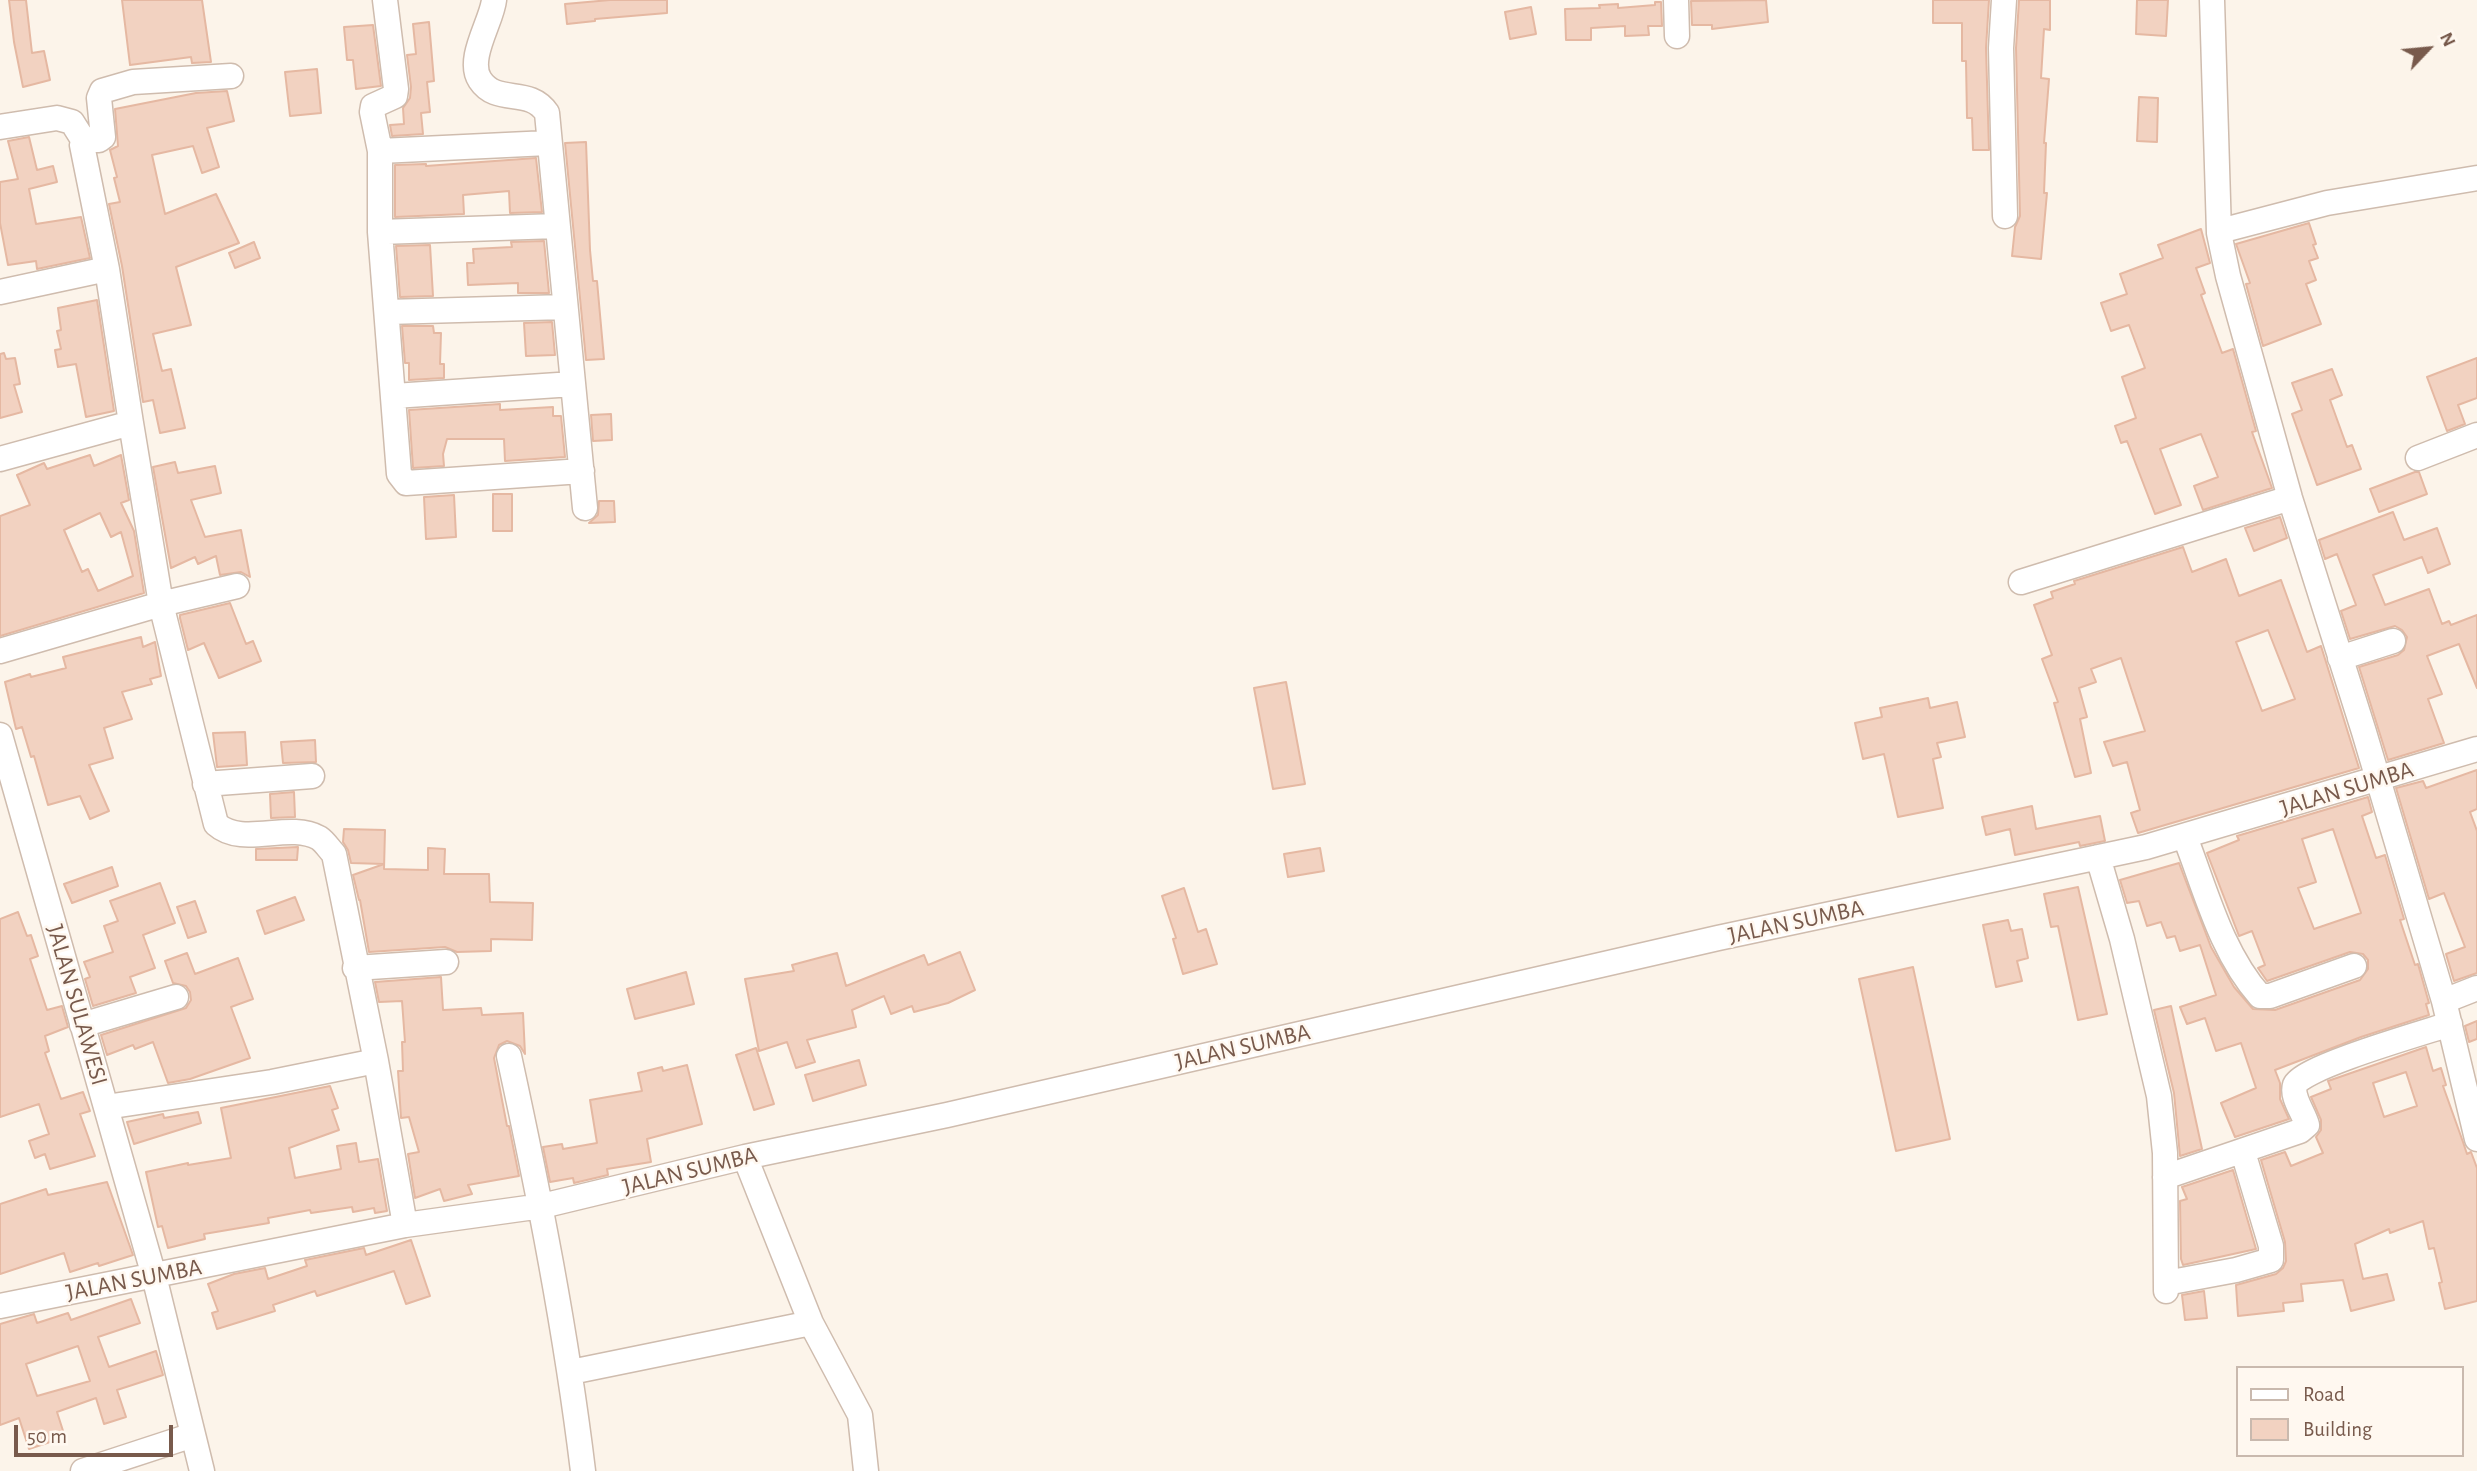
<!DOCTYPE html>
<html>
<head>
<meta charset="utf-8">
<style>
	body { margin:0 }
	#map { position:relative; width:2477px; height:1471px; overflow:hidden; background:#fcf4ea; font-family:"Alegreya Sans",sans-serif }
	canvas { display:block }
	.legend { position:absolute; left:2236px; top:1366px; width:228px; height:91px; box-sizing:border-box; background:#fff8f0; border:2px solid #c9b9ae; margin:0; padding:9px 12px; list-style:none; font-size:21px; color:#785a4c }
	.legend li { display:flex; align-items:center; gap:14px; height:35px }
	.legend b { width:35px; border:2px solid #c9b9ae }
	.north { position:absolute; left:2393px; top:14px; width:70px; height:70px; -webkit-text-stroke:5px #fff8f0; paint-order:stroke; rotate:64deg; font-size:19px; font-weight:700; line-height:28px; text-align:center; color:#785a4c }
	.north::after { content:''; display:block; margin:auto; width:24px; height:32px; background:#785a4c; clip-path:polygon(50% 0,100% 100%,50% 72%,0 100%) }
	.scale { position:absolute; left:14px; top:1425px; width:159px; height:32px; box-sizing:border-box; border:4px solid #785a4c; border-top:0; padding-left:9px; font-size:21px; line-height:24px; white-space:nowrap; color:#785a4c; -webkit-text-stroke:5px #fff8f0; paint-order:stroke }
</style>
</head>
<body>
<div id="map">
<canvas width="2477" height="1471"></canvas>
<ul class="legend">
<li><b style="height:9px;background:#fff"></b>Road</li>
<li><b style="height:19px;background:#f2d2c1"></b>Building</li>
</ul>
<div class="north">N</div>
<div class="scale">50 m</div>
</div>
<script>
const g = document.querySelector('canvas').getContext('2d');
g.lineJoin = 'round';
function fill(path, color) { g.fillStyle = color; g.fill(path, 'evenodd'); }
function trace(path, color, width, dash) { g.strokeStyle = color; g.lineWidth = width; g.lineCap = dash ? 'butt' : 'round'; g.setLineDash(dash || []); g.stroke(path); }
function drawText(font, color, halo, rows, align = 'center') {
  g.font = font + ' "Alegreya Sans",sans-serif'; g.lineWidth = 5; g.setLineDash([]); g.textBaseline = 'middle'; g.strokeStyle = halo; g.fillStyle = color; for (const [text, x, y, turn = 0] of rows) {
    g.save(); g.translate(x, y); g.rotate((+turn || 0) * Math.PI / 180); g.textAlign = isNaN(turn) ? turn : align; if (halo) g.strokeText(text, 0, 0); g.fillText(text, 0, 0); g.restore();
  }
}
const building = new Path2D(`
	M9,0H26L32,53L44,51L50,80L23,87L14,42Z
	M122,0H202L211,62L192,63L191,57L130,65Z
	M610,0H667V13L595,19V21L567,24L565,4Z
	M1766,0L1768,22L1712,29V25H1692L1691,1Z
	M1933,0H1989L1986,48L1989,150H1973L1972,118H1967L1966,61H1962V23H1933Z
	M2019,0H2050V30L2044,29L2041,78L2049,79L2044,143H2046L2044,193H2047L2041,259L2012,256L2015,227L2020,216L2016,48Z
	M2137,0H2168L2166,36L2136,34Z
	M1655,2H1661L1662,26H1648L1649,35L1625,36V26L1591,28V40H1566L1565,9L1600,8L1599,5L1618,4V8L1655,5Z
	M1531,7L1536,34L1510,39L1505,12Z
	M429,22L434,81L427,82L430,112L421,113L423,134L392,136L390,125L404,124L403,108L410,98L411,87L407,55L416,54L413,24Z
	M373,25L381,86L356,89L353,60H347L344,27Z
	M317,69L321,113L290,116L285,72Z
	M227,91L234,121L207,128L219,167L202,173L193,146L152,155L165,214L216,194L239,243L176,267L191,325L153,334L162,371L171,369L185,428L160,433L153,400L143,402L122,266L109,204L120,202L114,178L117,177L110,150L118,146L115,109L196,93Z
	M2139,97L2158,98L2157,142L2137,141Z
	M29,137L37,170L53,166L57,182L29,189L36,224L81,217L90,258L37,269L36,261L8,265L0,223V182L18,179L8,141Z
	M586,142L590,250L593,281H597L604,359L586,360L565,143Z
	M536,158L542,212L510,213L509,191L463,195L464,214L395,217V165L426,164V166Z
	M2309,223L2316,244L2313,245L2318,258L2309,261L2316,280L2306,284L2321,324L2263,346L2246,284L2250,283L2236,244Z
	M2201,229L2210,263L2196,268L2205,293L2201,295L2222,353L2233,349L2256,431L2252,432L2272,488L2203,510L2194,486L2218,477L2201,434L2198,435L2160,449L2181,505L2155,514L2127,441L2121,443L2115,426L2136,418L2122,377L2145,368L2129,325L2111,331L2101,303L2127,294L2120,274L2163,258L2158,245Z
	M544,241L549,293H518V283L468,285L467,263H474L473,249L512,247L511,242Z
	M254,242L260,258L235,268L229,253Z
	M430,245L433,296L400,297L396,246Z
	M97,300L114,411L86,417L76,364L58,367L55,350L61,349L57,331L61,330L58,308Z
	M552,322L555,355L526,356L524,323Z
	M402,326H433L434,333H441L440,364H444V378L409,380V363H405Z
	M4,353L6,359L15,358L20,384L14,385L22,412L0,418V354Z
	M2477,358V398L2458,405L2465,424L2447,431L2427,377Z
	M2332,369L2342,395L2330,400L2347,447L2352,445L2361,469L2317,485L2292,414L2302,410L2292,383Z
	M500,404V410L553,407V416H561L565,457L505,461L504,439H447L443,454L444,466L413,468L409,410Z
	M611,414L612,440L593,441L591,415Z
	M90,455L94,466L121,455L129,500L121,503L134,531L144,593L0,636V516L30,505L17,475L44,463L47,469ZM100,513L111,537L121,532L133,576L98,591L88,569L82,572L64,530Z
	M175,462L178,473L215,466L221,493L191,500L205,537L241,530L250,577L241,572L220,575L216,556L198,564L195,557L171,568L153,467Z
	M2415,472H2419L2427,494L2379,512L2370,489Z
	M493,494H512V531H493Z
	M454,495L456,537L426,539L424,497Z
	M599,501H614L615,522L589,523L598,515Z
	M2393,512L2404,540L2437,528L2450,564L2428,573L2422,557L2373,575L2385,605L2429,589L2442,624L2449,621L2451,625L2477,615V688L2459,644L2427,656L2442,694L2428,699L2444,743L2388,760L2359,667L2398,655L2404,650L2407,637L2402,630L2395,626L2350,639L2341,611L2356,605L2337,554L2325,559L2319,540Z
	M2280,517L2287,538L2254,551L2245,528Z
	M2183,547L2192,572L2226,559L2239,596L2281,580L2307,652L2321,646L2359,768L2138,833L2131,813L2140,810L2127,762L2113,766L2104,742L2145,731L2121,658L2091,669L2096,682L2079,688L2087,717L2080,719L2091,773L2075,777L2054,703L2058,702L2042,659L2052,655L2034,605L2053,598L2051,592L2075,584L2074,581ZM2268,630L2295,699L2262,711L2236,642Z
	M230,603L246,644L253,641L261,661L219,678L204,643L188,650L180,618V615Z
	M141,637L143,647L155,642L161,676L150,679L152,684L122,692L132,719L104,728L113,758L89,765L109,811L90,819L80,796L48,805L34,756L31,757L22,727L16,729L5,682L30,674L31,677L66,668L63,657Z
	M1286,682L1305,784L1273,789L1254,688Z
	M1928,698L1930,708L1957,702L1965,737L1937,743L1941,757L1933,759L1943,808L1898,817L1884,754L1863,759L1855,723L1882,717L1880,708Z
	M245,732L247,765L217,767L213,733Z
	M315,740L316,762L283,763L281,742Z
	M2477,770V809L2470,812L2477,831V973L2454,981L2446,954L2465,947L2444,893L2429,899L2396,788L2423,781L2426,788Z
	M294,792L295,817L271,818L270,794Z
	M2368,797L2372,812L2362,816L2376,858L2385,855L2404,919L2400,920L2415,965L2418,964L2429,1003L2426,1004L2429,1015L2361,1037L2275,1070L2280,1083V1099L2289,1119L2235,1137L2221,1103L2256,1088L2241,1043L2216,1051L2205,1018L2187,1024L2180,1007L2216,995L2200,945L2180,951L2175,936L2167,938L2161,922L2147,926L2139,901L2127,903L2120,880L2179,863L2211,947L2234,987L2253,1009L2275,1010L2360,980L2368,969V960L2363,954L2350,952L2267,981L2258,968L2265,965L2252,931L2239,936L2207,853L2239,840L2237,836ZM2333,829L2361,913L2314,929L2298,888L2316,882L2302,839Z
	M2032,806L2036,829L2100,816L2105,841L2080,846L2079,842L2015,855L2010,829L1986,835L1982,817Z
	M344,829L385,830L384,869L428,870V848L445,849L444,874H489L490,902L533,903L532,940L491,939V951L457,952L445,947L369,952L360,900H359L353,875L384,864L351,863L348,850L343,842Z
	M298,847L297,860H256V849Z
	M1320,848L1324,871L1288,877L1284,854Z
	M112,867L118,886L72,903L64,884Z
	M160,883L175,923L143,935L155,968L130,977L136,993L93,1006L85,979L90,977L84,962L113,952L104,926L118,921L110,901Z
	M2078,887L2107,1014L2078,1020L2058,926L2051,927L2044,894Z
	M1184,888L1198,932L1206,929L1217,964L1183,974L1173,939L1176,938L1162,896Z
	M295,897L304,920L265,934L257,911Z
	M195,901L206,932L188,938L177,907Z
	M18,912L27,936L31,935L38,956L30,959L47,1010L62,1006L68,1027L45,1036L49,1051L45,1053L61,1099L83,1092L90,1111L80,1114L95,1156L50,1169L45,1154L35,1158L29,1141L49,1134L39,1104L0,1117V919Z
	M2008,920L2011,931L2022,929L2028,958L2017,961L2022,981L1996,987L1983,925Z
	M960,952L975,990L948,1003L914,1012L912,1006L891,1014L884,996L852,1010L856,1027L807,1040L815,1062L796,1068L787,1042L759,1051L745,979L794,971L792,965L837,953L846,986L924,955L928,965Z
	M187,953L195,974L238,958L253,999L231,1007L250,1058L190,1079L168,1083L153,1042L135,1049L133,1045L107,1055L101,1035L186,1008L191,1000L190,992L186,986L173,983L165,961Z
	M1913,967L1950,1139L1896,1151L1859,979Z
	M686,972L694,1004L635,1019L627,989Z
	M441,977L443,1010L481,1008L482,1015L523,1013L525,1054L520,1046L507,1041L499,1045L494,1058L507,1126H509L519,1176L468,1185L472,1194L444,1201L440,1189L415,1198L408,1154L419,1152L409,1117L401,1118L398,1071H403L402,1042H405L402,1001L379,1002L375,982Z
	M2171,1006L2202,1149L2180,1156L2174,1093L2154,1010Z
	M2477,1021V1039L2469,1042L2465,1026Z
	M2426,1047L2433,1071L2441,1068L2446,1085L2443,1086L2463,1142L2467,1154L2471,1152L2477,1168V1301L2445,1309L2439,1283L2442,1282L2434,1248L2429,1249L2423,1221L2390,1233L2389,1229L2355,1244L2363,1279L2387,1274L2394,1300L2351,1311L2343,1280L2301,1284L2303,1301L2283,1303L2284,1311L2238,1316L2236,1285L2276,1274L2283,1268L2286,1261L2285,1242L2261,1160L2285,1152L2291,1166L2323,1153L2316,1137L2321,1130V1120L2311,1097L2331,1089L2328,1081ZM2406,1072L2417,1106L2384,1117L2373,1083Z
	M756,1048L774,1104L754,1110L736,1055Z
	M859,1060L866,1085L813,1101L805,1075Z
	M687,1065L702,1124L647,1139L651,1162L607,1169L608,1175L574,1183L573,1178L550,1182L543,1147L562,1144L563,1149L597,1143L590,1100L642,1091L638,1073L662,1067L663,1071Z
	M330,1086L338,1108L332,1110L339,1130L289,1148L295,1178L341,1169L337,1146L356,1143L359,1162L378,1159L387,1211L375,1213L374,1208L353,1212L352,1207L311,1213L310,1210L268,1218L269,1223L204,1234L205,1239L168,1248L162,1226L158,1227L146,1172L188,1163V1165L231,1158L221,1108Z
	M198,1112L201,1123L134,1144L127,1122L163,1114L164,1118Z
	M2233,1170L2256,1249L2183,1265L2181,1259L2180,1201L2187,1199L2182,1187Z
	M107,1182L133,1255L99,1266L98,1263L70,1272L64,1253L0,1274V1204L46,1189L48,1195Z
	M411,1240L430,1296L406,1304L394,1271L317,1296L315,1291L273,1305L275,1311L217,1329L212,1313L218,1311L208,1284L234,1274L265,1268L268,1279L307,1266L305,1260L364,1248L366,1255Z
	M2204,1291L2207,1318L2185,1320L2182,1295Z
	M131,1299L140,1323L98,1337L109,1367L156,1351L163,1375L117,1390L126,1417L104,1424L96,1398L57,1412L65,1437L29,1449L19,1418L0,1425V1324L34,1314L37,1323L68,1313L71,1320ZM78,1346L90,1381L37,1396L26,1364Z`);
const minor = new Path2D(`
	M385,0L396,89L395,96L373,106L372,112L380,151V232L399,474L406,483L582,471
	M494,0C492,21 466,59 480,80C497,106 529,86 547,113L585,508
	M1676,0L1677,36
	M2004,0L2001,48L2005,216
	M2212,0L2219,233L2228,276L2290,498L2364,732L2444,1001L2477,1139
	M0,127L57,118L72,122L84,141
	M380,151L548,143
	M2220,231L2327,203L2477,178
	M380,232L557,226
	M0,292L107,269L82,145L87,139L99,140L103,137L99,98L102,91L133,82L231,76
	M387,312L565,307
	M394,396L573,384
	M131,423L161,604L237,586
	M2418,458L2477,435
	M0,459L131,423L107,269
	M2021,582L2290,498
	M0,651L161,604L216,824C243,848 288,821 319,838C325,842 329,849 334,854L376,1061L405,1225
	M2340,658L2393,641
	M0,735L154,1276L202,1471
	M205,784L312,776
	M2185,837C2206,891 2221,952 2260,996H2270L2354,966
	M2098,857L2122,939L2159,1096L2165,1153L2166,1291
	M355,968L446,962
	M2444,1001L2477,988
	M82,1025L176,997
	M509,1056C539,1194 566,1331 583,1471
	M106,1107L272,1082L376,1061
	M745,1157L811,1323L860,1415L866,1471
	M2165,1177L2300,1131L2307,1125C2304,1113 2291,1097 2295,1085C2302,1067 2426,1032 2450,1024
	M2166,1283L2236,1270L2271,1260V1246L2243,1152
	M0,1306L405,1225L542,1206L745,1157L947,1115L1718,938L2146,847L2477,749
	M571,1372L811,1323
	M83,1471L193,1435`);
const streetNames = [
	["JALAN SUMBA",2347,789,-17],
	["JALAN SUMBA",1796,922,-12],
	["JALAN SULAWESI",77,1005,74],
	["JALAN SUMBA",1243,1047,-13],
	["JALAN SUMBA",690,1171,-14],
	["JALAN SUMBA",134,1280,-11]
];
fill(building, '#f2d2c1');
trace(building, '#e5b8a2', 2);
trace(minor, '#cfbcae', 27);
trace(minor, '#fff', 24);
drawText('24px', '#785a4c', '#fff8f0', streetNames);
</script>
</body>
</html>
